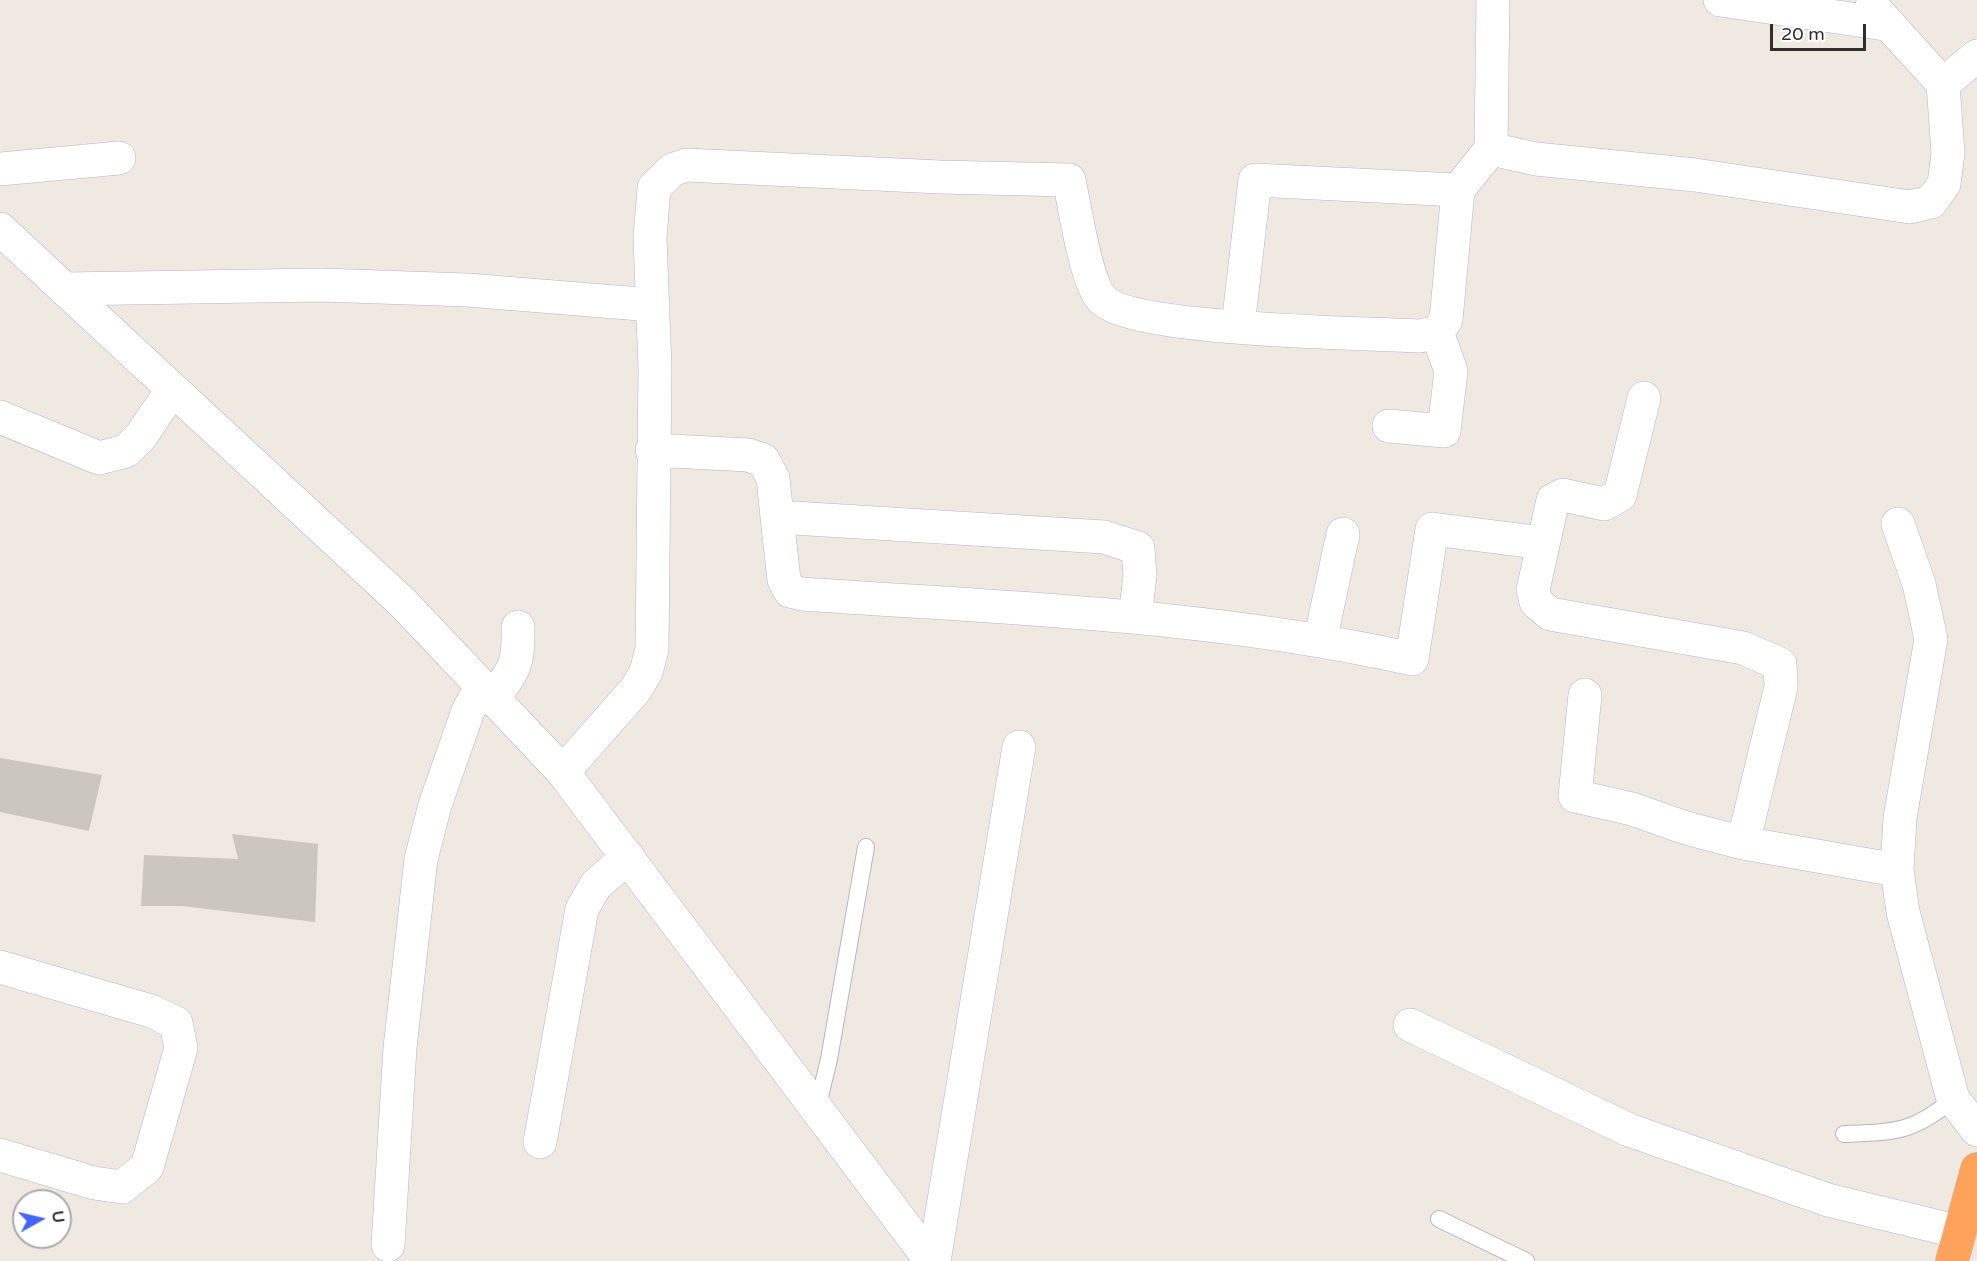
<!DOCTYPE html>
<html>
<head>
<meta charset="utf-8">
<style>
	body { margin:0 }
	#map { position:relative; width:1977px; height:1261px; overflow:hidden; background:#efe9e1; font-family:"Varela Round",sans-serif }
	canvas { display:block }
	.north { position:absolute; left:12px; top:1189px; width:60px; height:60px; box-sizing:border-box; background:#fff; border:2px solid #ababab; border-radius:50%; rotate:82deg; font-size:16px; font-weight:700; line-height:24px; text-align:center; color:#2e2e2e }
	.north::after { content:''; display:block; margin:auto; width:21px; height:27px; background:#4264fb; clip-path:polygon(50% 0,100% 100%,50% 72%,0 100%) }
	.scale { position:absolute; left:1770px; top:24px; width:96px; height:27px; box-sizing:border-box; border:3px solid #2e2e2e; border-top:0; padding-left:8px; font-size:18px; line-height:21px; white-space:nowrap; color:#2e2e2e; -webkit-text-stroke:4px #fff; paint-order:stroke }
</style>
</head>
<body>
<div id="map">
<canvas width="1977" height="1261"></canvas>
<div class="north">U</div>
<div class="scale">20 m</div>
</div>
<script>
const g = document.querySelector('canvas').getContext('2d');
g.lineJoin = 'round';
function fill(path, color) { g.fillStyle = color; g.fill(path, 'evenodd'); }
function trace(path, color, width, dash) { g.strokeStyle = color; g.lineWidth = width; g.lineCap = dash ? 'butt' : 'round'; g.setLineDash(dash || []); g.stroke(path); }
const building = new Path2D(`
	M0,758L102,775L89,831L0,812Z
	M232,834L318,844L315,922L182,906H141L144,855L238,859Z`);
const lane = new Path2D(`
	M817,1109L829,1059L866,847
	M1844,1134C1894,1132 1913,1133 1953,1099
	M1439,1219L1526,1261`);
const street = new Path2D(`
	M1493,0L1491,149L1536,159L1695,175L1910,207L1931,202L1944,184L1948,153L1943,84L1977,56
	M1720,0L1885,24
	M1872,6L1943,84
	M0,169L119,158
	M0,229L403,603L563,772L931,1261
	M65,289L321,285L467,290L653,305
	M1238,326L1255,180L1458,190
	M1644,398L1620,495L1604,504L1563,495L1553,500L1533,590L1536,602L1550,614L1743,648L1780,664L1781,687L1743,843
	M0,417L99,458L126,451L141,436L172,390
	M1389,426L1444,431L1451,371L1437,332
	M652,450L748,455L763,460L773,478L777,517L1104,537L1138,548L1140,576L1135,617
	M777,517L784,580L790,591L802,594C1006,608 1212,614 1412,659L1432,529L1543,543
	M1898,524L1919,584L1931,639L1900,818L1897,870L1903,912L1953,1099L1977,1130
	M1320,641L1343,534
	M1585,695L1575,796L1632,809L1686,828L1743,843L1897,870
	M493,698C515,669 519,664 518,627
	M563,772L636,689L646,672L652,649L655,368L650,238L654,188L672,170L686,165L940,177L1069,180C1075,207 1085,278 1101,298C1127,331 1369,333 1420,336L1437,332L1446,320L1458,190L1491,149
	M0,967L151,1011L176,1023L181,1048L147,1167L122,1187L94,1183L0,1155
	M1410,1025L1629,1130L1828,1200L1960,1232
	M540,1142L582,909L596,885L628,857
	M388,1245L400,1048L421,859L435,805L468,711L481,687
	M934,1261L1019,747`);
const highway = new Path2D(`
	M1952,1261L1977,1169`);
fill(building, '#cbc7bf');
trace(lane, '#b4b7c1', 18);
trace(street, '#b4b7c1', 34);
trace(highway, '#c9c9c9', 34);
trace(lane, '#fff', 16);
trace(street, '#fff', 33);
trace(highway, '#ffa35c', 33);
</script>
</body>
</html>
